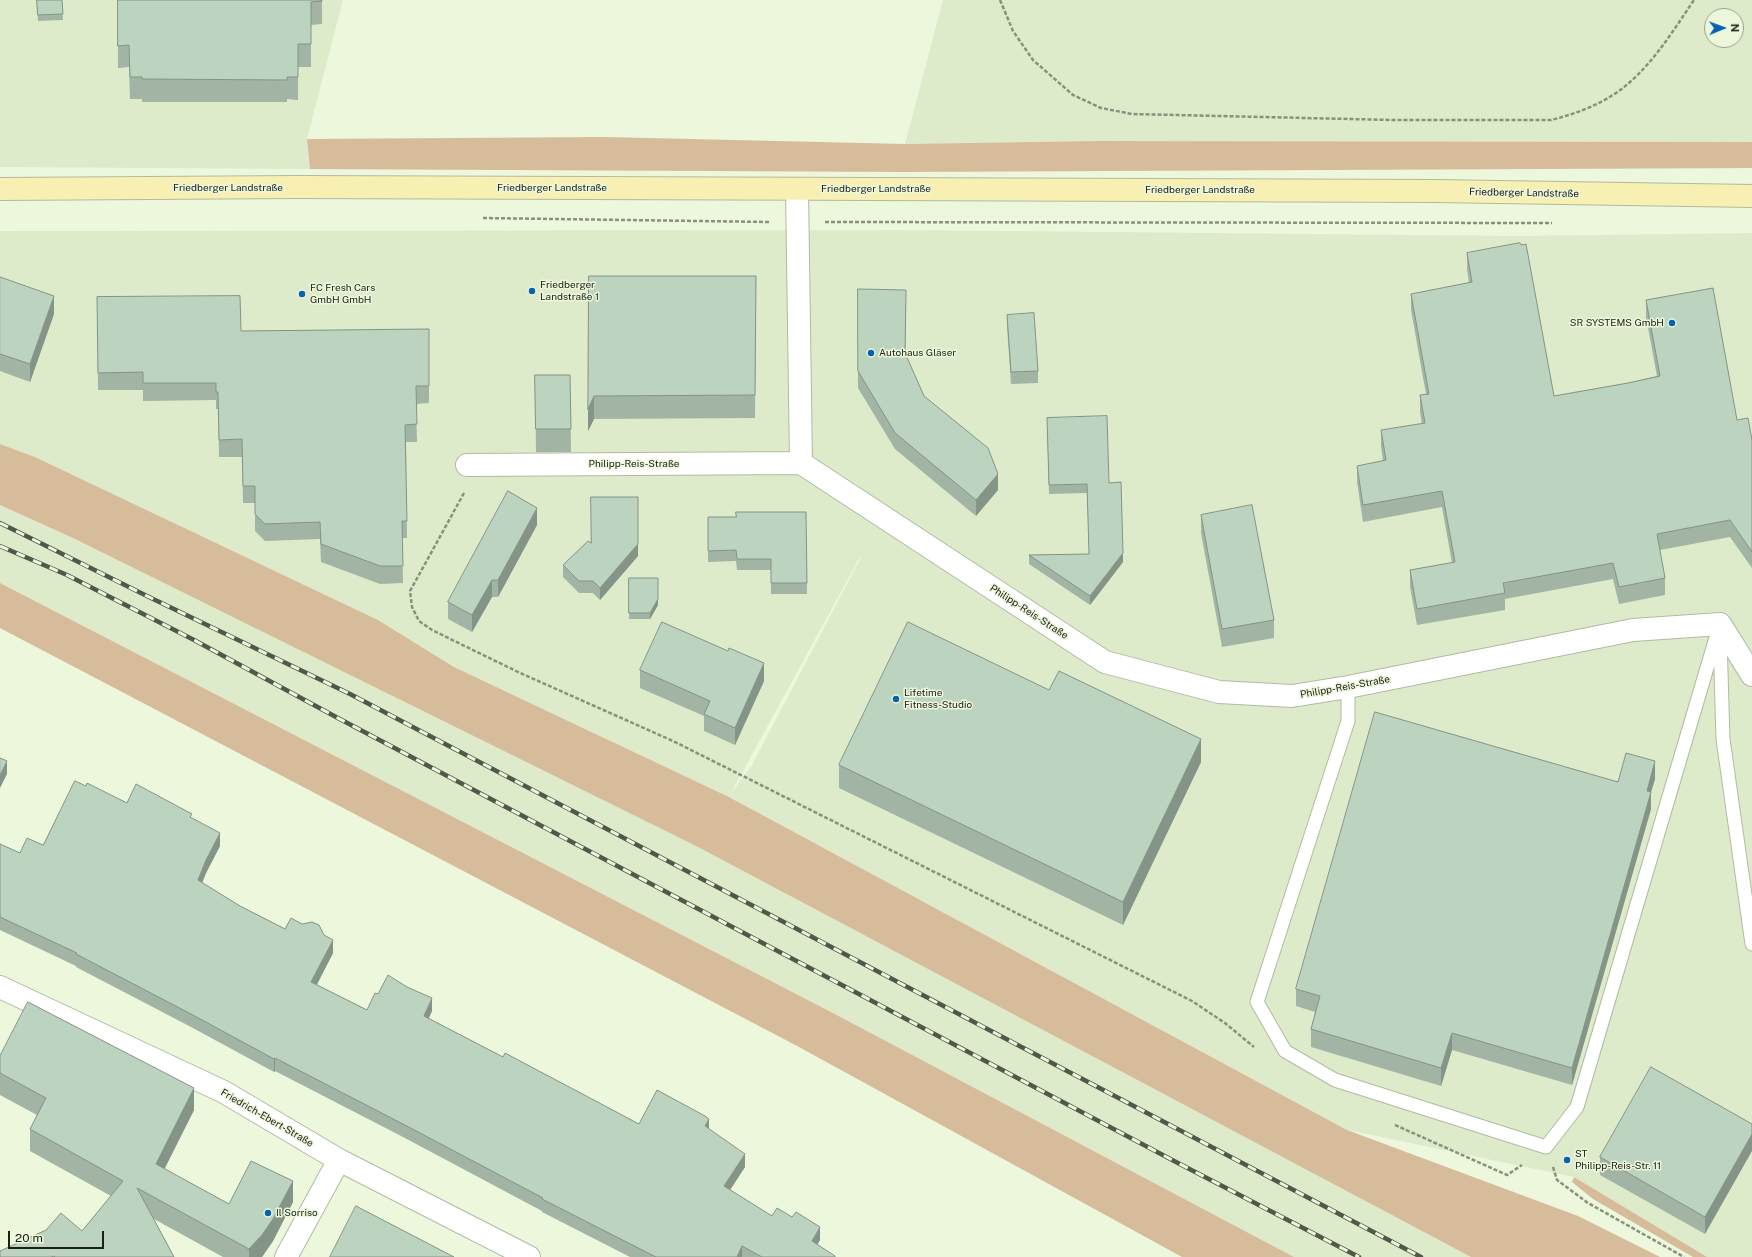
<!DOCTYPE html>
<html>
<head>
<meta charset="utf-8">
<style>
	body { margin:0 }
	#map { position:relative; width:1752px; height:1257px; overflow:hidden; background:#ecf7dc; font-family:"Public Sans",sans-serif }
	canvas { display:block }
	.north { position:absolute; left:1704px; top:8px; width:40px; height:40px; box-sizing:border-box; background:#ecf7dc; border:1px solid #99a18d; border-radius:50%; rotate:89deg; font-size:11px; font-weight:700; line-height:16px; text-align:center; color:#1c1f16 }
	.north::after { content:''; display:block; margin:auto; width:14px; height:18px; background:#0763b1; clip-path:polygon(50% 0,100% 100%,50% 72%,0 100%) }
	.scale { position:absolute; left:8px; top:1231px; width:96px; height:18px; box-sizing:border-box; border:2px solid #1c1f16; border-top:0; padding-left:5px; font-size:12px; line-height:14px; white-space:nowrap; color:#1c1f16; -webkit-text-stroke:3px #ecf7dc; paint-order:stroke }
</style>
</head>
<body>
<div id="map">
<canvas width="1752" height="1257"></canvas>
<div class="north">N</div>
<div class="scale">20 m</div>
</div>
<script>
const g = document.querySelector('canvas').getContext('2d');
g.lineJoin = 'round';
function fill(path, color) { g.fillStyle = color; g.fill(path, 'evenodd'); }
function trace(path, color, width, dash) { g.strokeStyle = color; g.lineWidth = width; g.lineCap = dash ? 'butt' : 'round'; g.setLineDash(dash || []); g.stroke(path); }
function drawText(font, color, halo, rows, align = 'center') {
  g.font = font + ' "Public Sans",sans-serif'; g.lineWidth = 3; g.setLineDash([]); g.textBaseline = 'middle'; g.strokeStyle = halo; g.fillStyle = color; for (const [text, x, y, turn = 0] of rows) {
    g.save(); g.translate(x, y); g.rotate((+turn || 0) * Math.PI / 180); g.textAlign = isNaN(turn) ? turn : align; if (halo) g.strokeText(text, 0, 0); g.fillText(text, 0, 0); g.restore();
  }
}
const built = new Path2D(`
	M0,0H343L307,139L310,169L0,167Z
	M943,0H1752V142L1096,141L905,144ZM1712,16H1736V40H1712Z
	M904,230L1517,236L1752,233V1257H1701L1574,1177L1347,1130L729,797L454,667L378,620L35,457L0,444V231ZM861,557L752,765L731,793L860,557Z
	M0,505L75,539L698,847L1471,1257H1294L833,1013L0,583Z`);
const green = new Path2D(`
	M605,137L905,144L1096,141L1752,142V168L903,172L310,169L307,139Z
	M0,444L35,457L378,620L454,667L729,797L1347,1130L1578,1216L1660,1257H1471L698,847L75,539L0,505Z
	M0,583L833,1013L1294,1257H1182L799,1047L0,628Z
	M1574,1177L1707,1257H1693L1593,1199L1572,1182Z`);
const path = new Path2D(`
	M1000,0L1013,31L1033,60L1073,95L1101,108L1132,114L1393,120H1551C1579,113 1608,102 1630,82C1656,59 1675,28 1694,0
	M483,218L770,222
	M825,222L1552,223
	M464,493L410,591L412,607L419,621L432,630L518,672L673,741L1192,1001L1225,1023L1254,1047
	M1395,1125L1507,1175L1522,1165
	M1553,1167L1557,1180L1588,1203L1684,1257`);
const lane = new Path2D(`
	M1720,638L1723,739L1752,944
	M1348,687V721L1257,1002L1285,1051L1335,1080L1546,1147L1577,1107L1720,624`);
const street = new Path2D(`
	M797,189L801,463L1105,662L1219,692L1292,696L1348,687L1633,630L1720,624L1752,675
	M467,465L801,463
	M0,987L224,1092L339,1160L529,1257
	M286,1257L339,1160`);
const secondary = new Path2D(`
	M0,189L297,187L875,189L1434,191L1752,196`);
const rail = new Path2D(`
	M0,523L149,597L350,694L1421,1257
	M0,546L67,575L194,640L336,717L1176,1162L1359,1257`);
const wall = new Path2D(`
	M37,0H62L63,20L38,21Z
	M118,0H322V24L311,25V67H298V100L287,99V102H142V99H130L129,67L118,68Z
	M1467,253L1554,396L1628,383L1657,376L1646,317V300L1752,440V568L1730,537L1660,550L1665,578V595L1619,604L1613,579L1505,599V610L1417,625L1410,587V570L1452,563L1442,507L1363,522L1357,482V466L1383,461L1381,446V430L1422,424L1420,412V395L1426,394L1411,310V294L1469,283L1467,269Z
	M589,276H756L755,418L594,419L588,431Z
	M0,277L54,314L30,382L0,371Z
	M858,289L906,306L905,354L924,396L998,490L976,516L895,449L858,388Z
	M97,297L241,331L429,329V403L416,404L417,442H406L407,538H402L403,583L380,584L321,562L320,539L265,541L255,531V503H243L242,457H219L218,409H216V400L143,401V390H98Z
	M1007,315L1038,371V383L1011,384L1007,326Z
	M535,375H570L571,452H536Z
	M1047,427L1109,483L1123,562L1090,605L1029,564V555L1089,554L1087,493L1049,494Z
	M806,512L807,594H771V570H737L736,561L708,562V517H736Z
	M1201,515L1274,620V638L1222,647L1201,533Z
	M537,525L498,597H492L472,632L448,619V602Z
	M638,556L600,600L593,593H579L563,577V565Z
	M629,578L658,605L650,619H629Z
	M640,670L764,681L735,745L704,731V716L640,688Z
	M1049,690L1201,762L1123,925L839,788V765Z
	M1655,779L1651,792V809L1572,1085L1452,1050L1441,1086L1311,1047V1029L1315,1012L1296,1006V989L1618,782Z
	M86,786L127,803L192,818L220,846L206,873L202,883L240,906L333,953L317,985L367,1010L378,994L432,1011L428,1018L503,1057L639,1124L709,1129L745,1167L730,1190L772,1216L820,1240L817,1244L835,1257H630L542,1212V1211L403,1137L275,1071L274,1072L191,1027L76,967V966L0,930V844L20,853L43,845Z
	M0,1056L194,1110L164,1169L229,1204L293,1202L273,1241L262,1257H223L154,1219L174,1257H0L82,1231L111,1196L30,1151V1129L37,1115L0,1095Z
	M1752,1124L1705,1234L1600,1175V1157Z`);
const shadedWall = new Path2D(`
	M906,290V306L905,369V353Z
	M54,296V314L30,382V364Z
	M594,396V419L588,431V409Z
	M998,474V490L976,516V500Z
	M638,497V556L600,600V588Z
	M537,508V525L498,597V580Z
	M1123,553V562L1090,605V596Z
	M492,580V597L472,632V615Z
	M658,584V605L650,619V613Z
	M764,663V681L735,745V728Z
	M1201,739V762L1123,925V902Z
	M7,761V774L0,788V775Z
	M1655,761V779L1651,792V809L1572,1085V1068Z
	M220,833V846L206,873L198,893V880L206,860Z
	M333,940V953L311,995V982Z
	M432,998V1011L424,1029V1016Z
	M1452,1033V1050L1441,1086V1068Z
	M275,1058V1071L274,1072V1059Z
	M194,1088V1110L156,1186V1164Z
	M709,1119V1132L705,1126Z
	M1752,1134V1151L1705,1234V1217Z
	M745,1154V1167L724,1199V1186Z
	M293,1181V1202L273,1241L262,1257H249V1249Z
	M820,1227V1240L812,1254V1241Z
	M742,1246V1257H737Z`);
const building = new Path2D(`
	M37,0H62L63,14L38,15Z
	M118,0H322V1L311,2V44H298V77H287V80L142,79V77H130L129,45L118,46Z
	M1520,243L1521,245L1526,244L1554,396L1628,383L1660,376L1646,300L1713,288L1737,420L1748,418L1752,440V552L1730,520L1657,534L1665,578L1619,587L1613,563L1503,583L1505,593L1417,609L1410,570L1455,562L1442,491L1363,505L1357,466L1386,460L1381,430L1425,423L1420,395L1429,394L1411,294L1472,282L1467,253Z
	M589,276H756L755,395L594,396L588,409Z
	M0,277L54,296L30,364L0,354Z
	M858,289L906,290L905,353L924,396L988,448L998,474L976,500L895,433L858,371Z
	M240,296L241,331L429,329V386H416L417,424L405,425L407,521H402L403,566H380L321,544L320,522L265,524L255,514V486H243L242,439L219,440L218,392H216V383H143V372L98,373L97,297Z
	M1034,313L1038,371L1011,372L1007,315Z
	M535,375H570L571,429H536Z
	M1107,416L1109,483L1121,482L1123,553L1090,596L1029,555L1089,554L1087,484L1049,485L1047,418Z
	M508,491L537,508L498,580H492L472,615L448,602Z
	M591,497H638V544L600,588L593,581H579L563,565L588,541L591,543Z
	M1252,505L1274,620L1222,629L1201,515Z
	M736,512H806L807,583H771V559H737L736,550L708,551V517H736Z
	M629,578H658V599L650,613H629Z
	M662,622L728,651L729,648L764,663L735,728L704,714L710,701L640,670Z
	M908,622L1049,690L1059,671L1201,739L1123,902L839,765Z
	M1375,712L1618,782L1626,753L1655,761L1647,791L1651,792L1572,1068L1452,1033L1441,1068L1311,1029L1320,996L1296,989Z
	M0,758L7,761L0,775Z
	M75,781L86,786L87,783L127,803L136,784L192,814L190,817L220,833L206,860L198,880L240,906L285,929L291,918L302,924L312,922L319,925L324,935L333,940L311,982L367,1010L375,993L378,994L388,975L407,987L432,998L424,1016L503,1057L505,1053L639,1124L657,1090L705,1116L709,1119L705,1126L745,1154L724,1186L772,1216L777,1208L792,1217L796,1212L820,1227L812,1241L835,1256V1257H762L742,1246L737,1257H656L542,1199L543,1198L403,1124L275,1058L274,1059L191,1014L76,954L77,953L0,917V844L20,853L27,838L43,845Z
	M28,1002L194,1088L156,1164L229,1204L251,1161L293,1181L273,1219L262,1235L249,1249L137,1188L174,1257H55L54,1256L51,1257H0V1251L46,1230L61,1213L82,1231L123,1181L30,1129L46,1098L0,1073V1056Z
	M1651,1067L1752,1124V1134L1705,1217L1600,1157Z
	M356,1206L454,1257H330Z`);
const markers = [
	[532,291,4,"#0763b1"],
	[302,294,4,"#0763b1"],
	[1672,323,4,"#0763b1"],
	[871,353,4,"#0763b1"],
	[896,699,4,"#0763b1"],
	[1567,1160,4,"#0763b1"],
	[268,1213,4,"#0763b1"]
];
const streetNames = [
	["Friedberger Landstraße",228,188],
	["Friedberger Landstraße",552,188],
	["Friedberger Landstraße",876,189],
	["Friedberger Landstraße",1200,190],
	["Friedberger Landstraße",1524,193,1],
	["Philipp-Reis-Straße",634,464],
	["Philipp-Reis-Straße",1029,612,33],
	["Philipp-Reis-Straße",1345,687,-10],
	["Friedrich-Ebert-Straße",267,1118,30]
];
const poiNames = [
	["Friedberger",540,285],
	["Landstraße 1",540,297],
	["FC Fresh Cars",310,288],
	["GmbH GmbH",310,300],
	["SR SYSTEMS GmbH",1664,323,"right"],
	["Autohaus Gläser",879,353],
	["Lifetime",904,693],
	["Fitness-Studio",904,705],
	["ST",1575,1154],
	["Philipp-Reis-Str. 11",1575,1166],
	["Il Sorriso",276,1213]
];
fill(built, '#deebca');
fill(green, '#d6bc9b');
trace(lane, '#b1baa1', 15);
trace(street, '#b1baa1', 24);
trace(secondary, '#b1baa1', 24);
trace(path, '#89907e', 2.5, [4, 2]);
trace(lane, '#fff', 13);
trace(street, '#fff', 22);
trace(secondary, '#f8f0b2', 22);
trace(rail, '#525749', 4.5);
trace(rail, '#ecf7dc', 3, [9]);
fill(wall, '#a2b5a4');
fill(shadedWall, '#849486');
fill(building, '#bcd3bf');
trace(building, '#849486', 1);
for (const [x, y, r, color] of markers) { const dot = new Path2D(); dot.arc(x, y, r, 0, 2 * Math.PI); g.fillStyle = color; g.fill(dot); trace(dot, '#ecf7dc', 1.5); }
drawText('10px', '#1c1f16', '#ecf7dc', streetNames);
drawText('10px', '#1c1f16', '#ecf7dc', poiNames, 'left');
</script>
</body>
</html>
